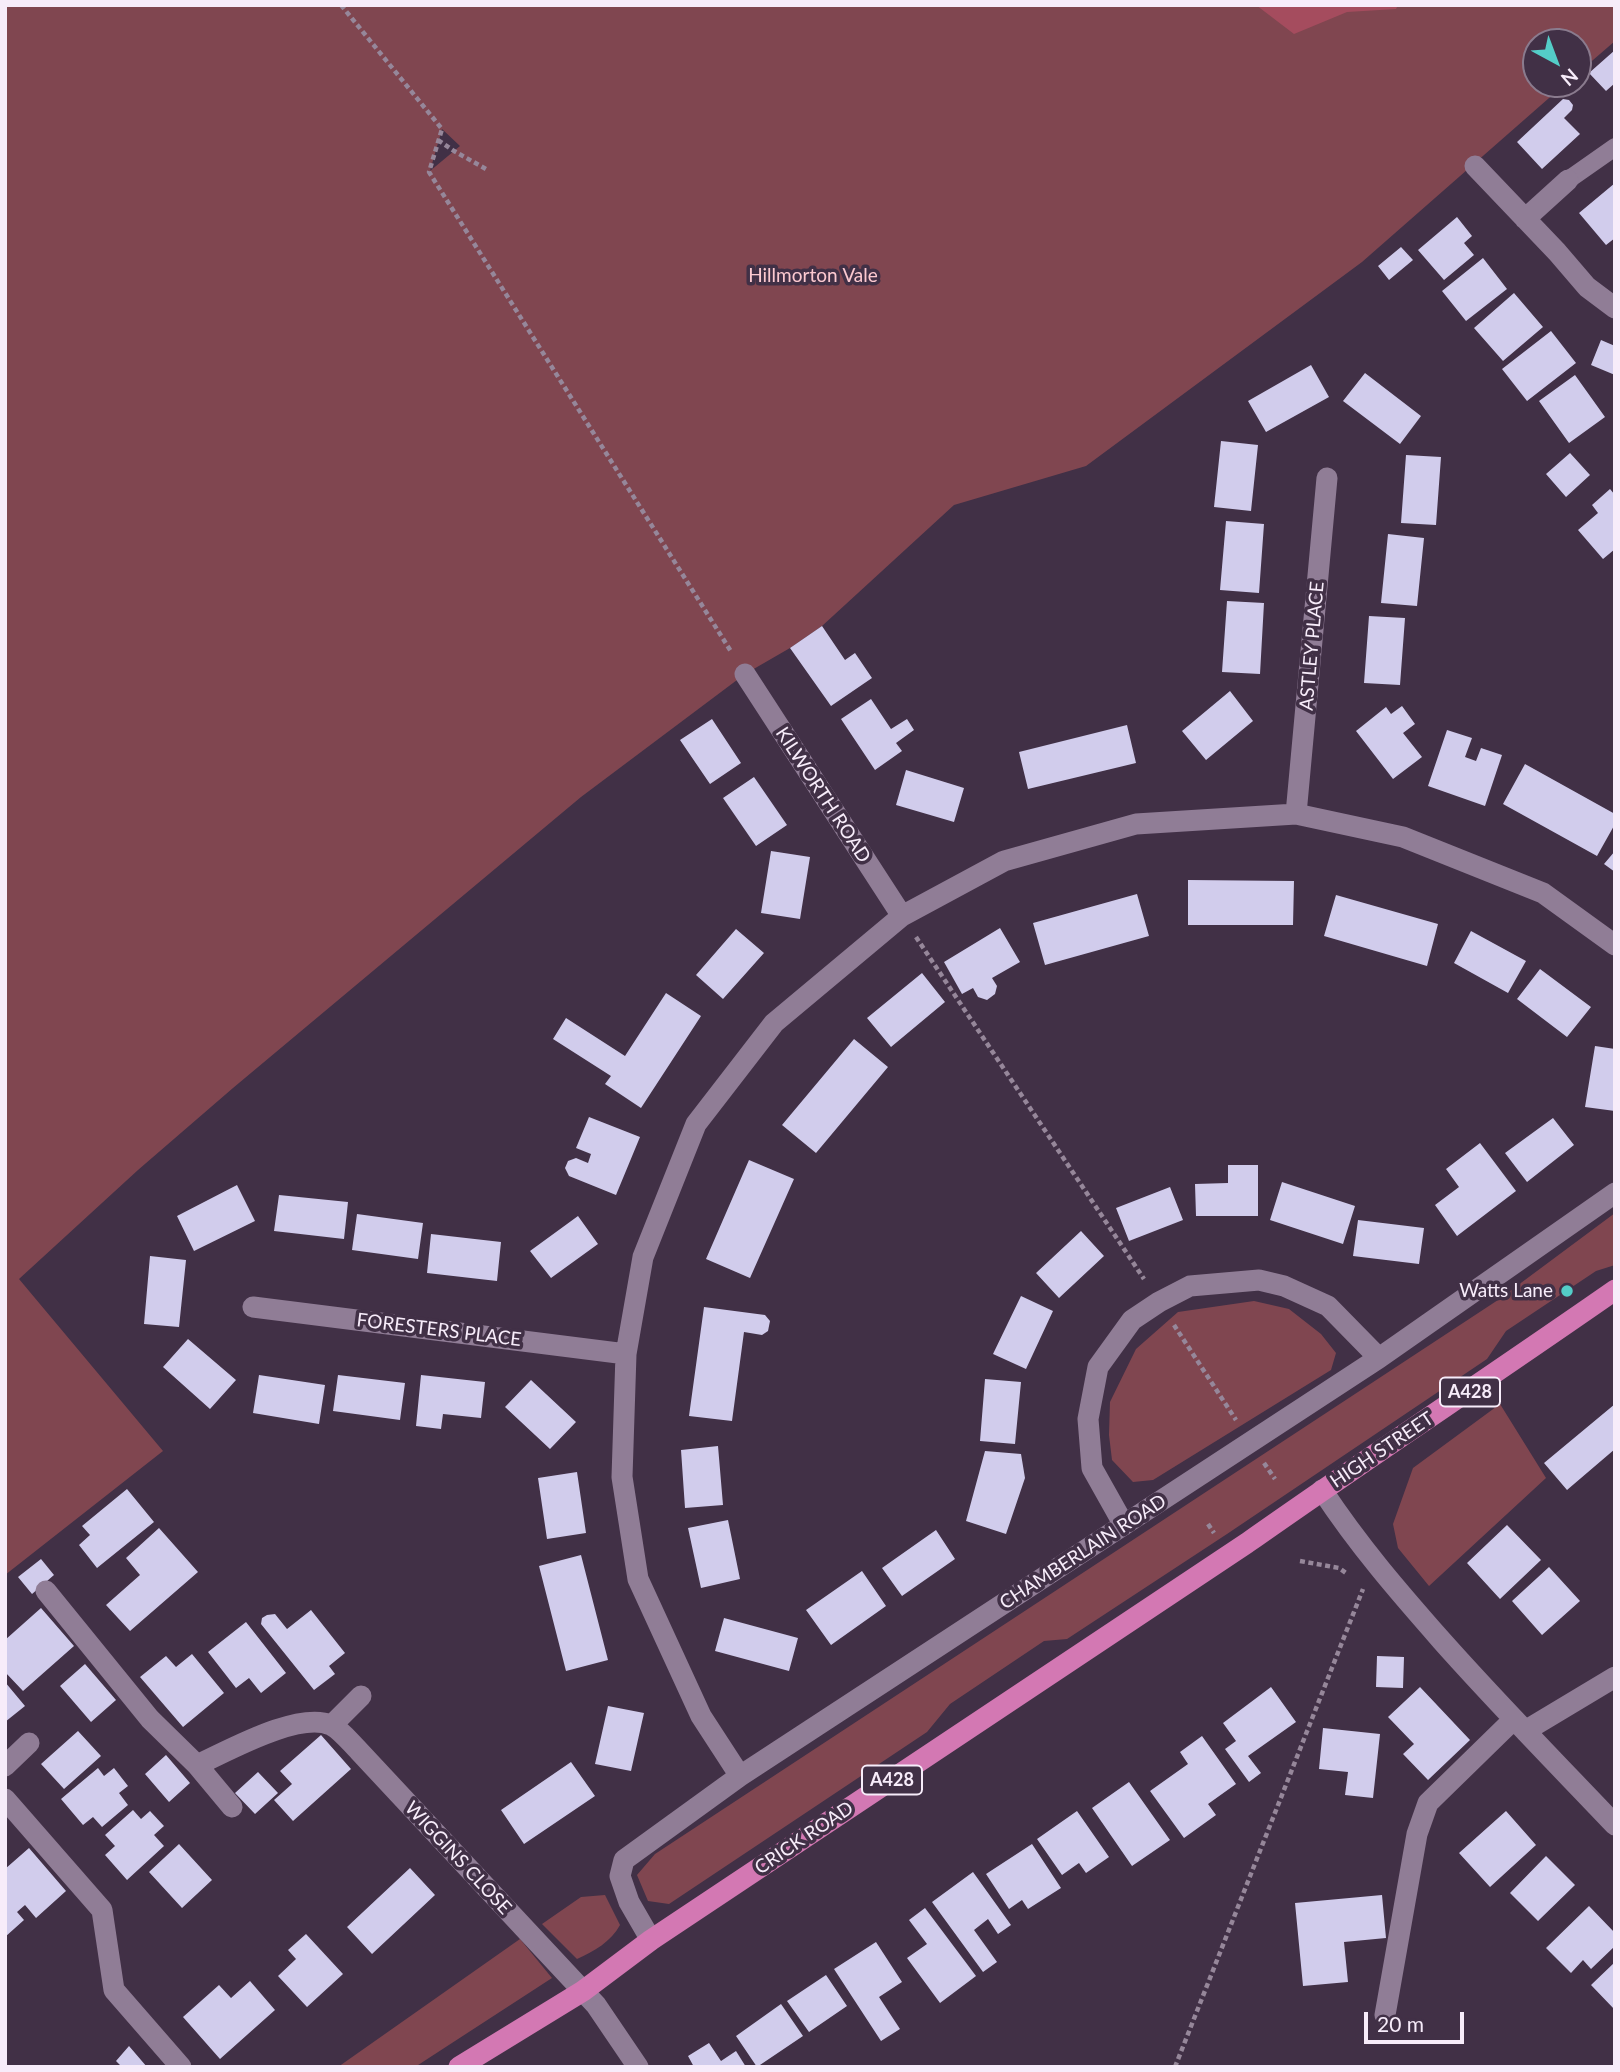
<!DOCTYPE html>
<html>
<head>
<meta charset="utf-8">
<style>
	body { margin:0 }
	#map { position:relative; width:1620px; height:2072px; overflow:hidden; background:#413046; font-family:Lato,sans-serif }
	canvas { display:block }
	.frame { position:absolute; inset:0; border:7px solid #f7ecfa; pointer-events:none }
	.north { position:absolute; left:1522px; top:28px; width:70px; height:70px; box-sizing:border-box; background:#413046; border:2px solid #8a7b8e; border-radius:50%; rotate:139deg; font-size:19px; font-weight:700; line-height:28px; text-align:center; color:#f7ecfa }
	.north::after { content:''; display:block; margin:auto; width:24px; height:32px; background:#54cdc8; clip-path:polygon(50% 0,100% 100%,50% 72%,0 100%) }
	.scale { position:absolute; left:1364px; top:2012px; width:100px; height:32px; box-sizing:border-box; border:4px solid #f7ecfa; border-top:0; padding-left:9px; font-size:21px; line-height:24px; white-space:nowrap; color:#f7ecfa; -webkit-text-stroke:5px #413046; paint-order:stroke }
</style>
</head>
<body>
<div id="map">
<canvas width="1620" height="2072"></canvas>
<div class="frame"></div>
<div class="north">N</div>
<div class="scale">20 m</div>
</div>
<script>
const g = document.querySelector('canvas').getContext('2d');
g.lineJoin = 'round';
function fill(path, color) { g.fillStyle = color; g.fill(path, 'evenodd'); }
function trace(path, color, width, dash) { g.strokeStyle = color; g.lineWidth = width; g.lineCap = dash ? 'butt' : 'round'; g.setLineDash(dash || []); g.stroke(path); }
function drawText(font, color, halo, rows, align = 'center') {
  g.font = font + ' Lato,sans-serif'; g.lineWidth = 7; g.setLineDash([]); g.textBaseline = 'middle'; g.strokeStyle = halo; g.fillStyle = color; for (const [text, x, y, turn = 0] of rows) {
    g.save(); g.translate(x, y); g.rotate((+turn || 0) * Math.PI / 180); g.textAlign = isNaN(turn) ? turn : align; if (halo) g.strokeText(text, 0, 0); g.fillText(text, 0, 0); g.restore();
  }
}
const green = new Path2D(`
	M5,5H1615V41L1578,73V42H1536V84H1565L1362,262L1086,466L954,505L822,626L790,648L745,674L581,797L233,1088L138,1170L19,1279L163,1451L5,1575ZM442,129L460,146L430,171Z
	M1615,1213V1265L1596,1271L1506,1331L1487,1359L1227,1534L1067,1639L1044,1641L950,1704L927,1732L669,1904L648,1901L637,1875L655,1854L1498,1300Z
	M1254,1301L1289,1309L1321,1334L1336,1353L1331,1370L1153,1480L1133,1482L1112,1460L1109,1435L1110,1402L1136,1349L1178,1312Z
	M1500,1404L1546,1478L1429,1586L1398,1548L1393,1524L1413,1468Z
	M605,1895L620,1925C611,1942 594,1951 577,1959L542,1924L581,1897Z
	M520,1939L552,1978L415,2067H338Z`);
const forest = new Path2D(`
	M1256,5H1398L1396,9L1347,12L1294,34Z`);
const building = new Path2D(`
	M1615,50V83L1606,91L1589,73Z
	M1563,99L1569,100L1573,105L1572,110L1564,118L1580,134L1542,169L1517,142Z
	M1615,183V238L1606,245L1579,213Z
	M1457,217L1472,236L1464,243L1474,255L1444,280L1418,250Z
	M1401,247L1413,260L1389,280L1378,266Z
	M1483,258L1507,289L1466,321L1442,291Z
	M1514,293L1543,327L1503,361L1474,328Z
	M1551,331L1576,363L1527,401L1502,369Z
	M1601,340L1615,346V375L1591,365Z
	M1311,365L1329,397L1266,432L1248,401Z
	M1365,373L1421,416L1400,444L1343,401Z
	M1575,375L1605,417L1569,443L1539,401Z
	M1221,441L1258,445L1251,511L1214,507Z
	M1570,453L1590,475L1566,497L1546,474Z
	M1406,455L1441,457L1436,525L1401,523Z
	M1610,489L1615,495V549L1603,559L1578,530L1598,513L1592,505Z
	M1226,521L1264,524L1259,593L1220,590Z
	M1388,534L1424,538L1417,606L1381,603Z
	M1227,601L1264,603L1260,674L1222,672Z
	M1369,616L1405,618L1400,685L1364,683Z
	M822,626L845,660L855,653L872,678L831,706L790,648Z
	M1230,691L1253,721L1206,760L1182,731Z
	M871,699L891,729L907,719L914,730L896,743L902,751L875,770L841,719Z
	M1402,706L1415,724L1403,733L1422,757L1393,779L1356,731L1386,707L1391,714Z
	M712,719L741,763L710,784L680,740Z
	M1127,725L1136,763L1028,789L1019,752Z
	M1447,730L1472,738L1465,757L1476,761L1481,748L1502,755L1485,806L1428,786Z
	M1525,764L1615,814V824L1597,856L1503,804Z
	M906,770L964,788L954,822L896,805Z
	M754,777L787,825L756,846L723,798Z
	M771,851L810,857L800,919L761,913Z
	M1615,851V872L1604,864Z
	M1188,880L1294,881L1293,925H1188Z
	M1137,894L1149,936L1045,965L1033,923Z
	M1336,895L1438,924L1427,966L1324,936Z
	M1000,928L1020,962L992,978L997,986L995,994L987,1000L978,997L973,988L962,994L944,962Z
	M736,929L764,953L723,999L696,975Z
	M1471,931L1526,961L1508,993L1454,963Z
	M1540,969L1591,1007L1567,1037L1517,999Z
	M922,973L945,1002L891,1047L867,1018Z
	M666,993L701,1016L641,1108L605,1084L611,1076L553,1039L566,1018L625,1056Z
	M854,1039L888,1067L816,1153L782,1125Z
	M1595,1046L1615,1049V1111L1585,1107Z
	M589,1117L640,1137L616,1195L569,1176L565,1168L568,1161L576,1158L588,1163L591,1154L576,1148Z
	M1553,1118L1574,1145L1527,1182L1505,1153Z
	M1480,1143L1516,1191L1457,1236L1435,1205L1459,1187L1446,1169Z
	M749,1160L794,1179L750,1278L706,1259Z
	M1228,1165H1258V1216H1196L1195,1184L1228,1183Z
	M1282,1182L1355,1206L1343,1244L1270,1220Z
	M237,1185L255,1221L194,1251L177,1216Z
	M1170,1187L1183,1220L1129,1241L1116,1208Z
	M279,1195L348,1202L344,1239L274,1231Z
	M357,1214L423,1223L418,1259L352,1250Z
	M578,1216L598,1244L551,1278L530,1251Z
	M1358,1220L1424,1228L1419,1264L1353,1256Z
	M1081,1231L1104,1256L1059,1298L1036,1273Z
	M431,1234L501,1242L497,1281L427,1273Z
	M150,1256L186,1260L179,1327L144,1324Z
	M1021,1296L1053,1311L1026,1369L993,1354Z
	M704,1307L765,1315L770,1321L768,1331L762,1335L744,1332L732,1421L689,1416Z
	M188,1339L236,1380L210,1409L163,1367Z
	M259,1375L325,1385L319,1424L253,1413Z
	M338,1375L405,1383L400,1420L333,1411Z
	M421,1375L485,1382L481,1418L443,1414L441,1429L416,1426Z
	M985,1379L1021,1382L1015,1444L980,1441Z
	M531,1380L576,1422L550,1449L505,1407Z
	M1615,1404V1449L1567,1490L1544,1463Z
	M718,1446L723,1505L685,1508L681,1450Z
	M985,1451L1021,1454L1025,1478L1006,1534L966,1521Z
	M577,1472L586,1533L547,1539L538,1478Z
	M127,1489L154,1522L97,1568L79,1545L90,1535L82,1526Z
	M728,1520L740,1579L701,1588L688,1528Z
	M1507,1525L1541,1560L1500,1599L1467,1563Z
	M159,1528L198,1572L130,1631L106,1605L140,1575L126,1558Z
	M936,1530L955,1559L902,1596L882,1568Z
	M581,1555L608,1660L566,1671L539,1566Z
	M41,1559L54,1575L32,1594L18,1577Z
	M1549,1567L1580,1601L1542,1635L1512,1601Z
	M862,1571L886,1606L831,1645L806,1610Z
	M41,1608L74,1646L23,1691L5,1672V1640Z
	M311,1610L345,1653L329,1666L335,1674L314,1690L261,1624L262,1618L267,1615L275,1614L287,1629Z
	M724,1618L798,1638L789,1671L715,1651Z
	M246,1622L286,1673L261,1693L249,1678L236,1688L208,1652Z
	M192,1654L224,1693L183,1727L140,1677L166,1656L176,1667Z
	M1377,1656L1404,1657L1403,1688L1376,1687Z
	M85,1664L116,1700L91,1722L60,1686Z
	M5,1682L25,1706L5,1722Z
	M1271,1687L1296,1722L1248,1756L1261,1773L1249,1782L1225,1749L1236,1741L1223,1723Z
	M1420,1687L1470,1740L1428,1780L1403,1754L1414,1744L1388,1717Z
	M608,1706L644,1713L631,1771L595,1764Z
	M1323,1728L1380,1734L1373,1798L1345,1795L1348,1772L1319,1769Z
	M78,1731L101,1756L64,1789L41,1764Z
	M321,1735L351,1769L293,1821L274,1800L292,1784L280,1771Z
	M1202,1736L1236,1784L1208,1804L1216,1815L1184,1838L1150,1791L1188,1764L1180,1752Z
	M166,1755L190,1783L169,1802L145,1774Z
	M571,1762L595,1796L524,1844L501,1810Z
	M98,1768L104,1776L114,1768L128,1786L119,1793L128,1805L102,1827L93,1817L83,1825L61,1799Z
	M258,1772L278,1793L255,1814L235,1793Z
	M1129,1782L1170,1840L1132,1866L1092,1808Z
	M133,1810L141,1819L150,1811L164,1826L154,1835L164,1846L127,1880L105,1855L115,1846L105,1835Z
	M1077,1811L1109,1857L1086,1873L1079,1863L1062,1875L1037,1839Z
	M1506,1811L1536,1845L1490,1887L1459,1853Z
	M179,1844L212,1880L182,1908L149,1872Z
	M1032,1844L1061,1888L1028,1909L1022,1900L1009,1909L986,1874Z
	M29,1848L66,1891L36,1918L25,1905L17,1912L24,1920L5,1937V1869Z
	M1546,1856L1575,1885L1538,1921L1510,1893Z
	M410,1868L435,1895L372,1954L347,1927Z
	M973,1872L1011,1925L998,1934L988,1919L974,1930L997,1962L983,1972L932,1902Z
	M1382,1895L1386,1938L1344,1942L1348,1982L1303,1986L1295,1903Z
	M1589,1906L1615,1933V1946L1591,1969L1583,1960L1571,1973L1546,1948Z
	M925,1908L976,1976L940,2003L907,1958L927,1944L909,1920Z
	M306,1934L343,1974L307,2007L278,1976L296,1959L288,1950Z
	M876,1942L902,1982L879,1997L900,2029L881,2041L834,1969Z
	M1615,1962V2010L1591,1985Z
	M826,1975L847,2006L809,2032L787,2001Z
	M250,1981L275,2010L220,2059L183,2017L219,1985L231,1998Z
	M781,2004L803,2036L757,2067L736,2036Z
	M709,2043L721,2061L736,2051L746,2067H694L688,2056Z
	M129,2046L147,2067H122L116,2061Z`);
const path = new Path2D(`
	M341,5L442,129L429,172L732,653
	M438,140L454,151L486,169
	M916,937L1144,1279
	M1174,1325L1236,1420
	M1264,1463L1275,1479
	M1208,1524L1214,1533
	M1300,1561L1339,1568L1346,1573
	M1175,2067L1363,1589`);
const service = new Path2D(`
	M1568,180L1615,147`);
const minor = new Path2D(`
	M1475,166L1557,252L1587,287L1615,308
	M1525,219L1568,180
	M745,674L902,916
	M1296,814L1327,478
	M253,1307L626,1354
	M1322,1490C1359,1546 1398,1591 1442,1641C1498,1704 1557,1764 1615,1825
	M1124,1525L1092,1468L1088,1419L1098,1367L1132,1320L1159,1302L1190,1286L1259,1280L1284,1286L1328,1306L1379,1358
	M46,1591L150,1719L197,1765C228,1751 298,1711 331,1725C341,1730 351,1743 359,1751L596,2005L638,2067
	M332,1725L361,1696
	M1525,1731L1615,1677
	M197,1765L232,1807
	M5,1766L29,1743
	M740,1776L701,1716L638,1579L622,1477L626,1354L643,1257L696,1124L774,1023L902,916L1004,861L1136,824L1296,814L1403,837L1543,893L1615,945
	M5,1799L102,1910L114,1990L181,2067
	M651,1940L629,1902L620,1876L624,1860L740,1776L1379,1358L1615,1193
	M1385,2015L1417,1834L1428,1803L1513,1720`);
const trunk = new Path2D(`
	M459,2067L583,1991L651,1940L1247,1543C1369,1457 1493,1375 1615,1290`);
const markers = [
	[1567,1291,7,"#54cdc8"]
];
const shields = [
	[1470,1392,60],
	[892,1780,60]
];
const shieldNames = [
	["A428",1470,1392],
	["A428",892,1780]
];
const parkNames = [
	["Hillmorton Vale",813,276]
];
const streetNames = [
	["ASTLEY PLACE",1312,646,-85],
	["KILWORTH ROAD",823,795,57],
	["FORESTERS PLACE",439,1330,7],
	["HIGH STREET",1382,1450,-34],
	["CHAMBERLAIN ROAD",1083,1552,-33],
	["CRICK ROAD",804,1838,-34],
	["WIGGINS CLOSE",458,1858,47]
];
const poiNames = [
	["Watts Lane",1553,1291]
];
fill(green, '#804650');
fill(forest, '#a54c5e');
fill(building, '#d1ccec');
trace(path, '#96879a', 4.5, [5, 3.5]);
trace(service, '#907d96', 18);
trace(minor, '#907d96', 21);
trace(trunk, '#d378b3', 21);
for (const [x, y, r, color] of markers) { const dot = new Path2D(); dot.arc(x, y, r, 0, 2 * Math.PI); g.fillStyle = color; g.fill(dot); trace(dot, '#413046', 2.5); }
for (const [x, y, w] of shields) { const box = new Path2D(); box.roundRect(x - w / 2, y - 14.5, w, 29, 5); g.fillStyle = '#413046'; g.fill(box); trace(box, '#f7ecfa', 2); }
drawText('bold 18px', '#f7ecfa', null, shieldNames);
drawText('19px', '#fcc9d0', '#413046', parkNames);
drawText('19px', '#f7ecfa', '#413046', streetNames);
drawText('19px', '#f7ecfa', '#413046', poiNames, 'right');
</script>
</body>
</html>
